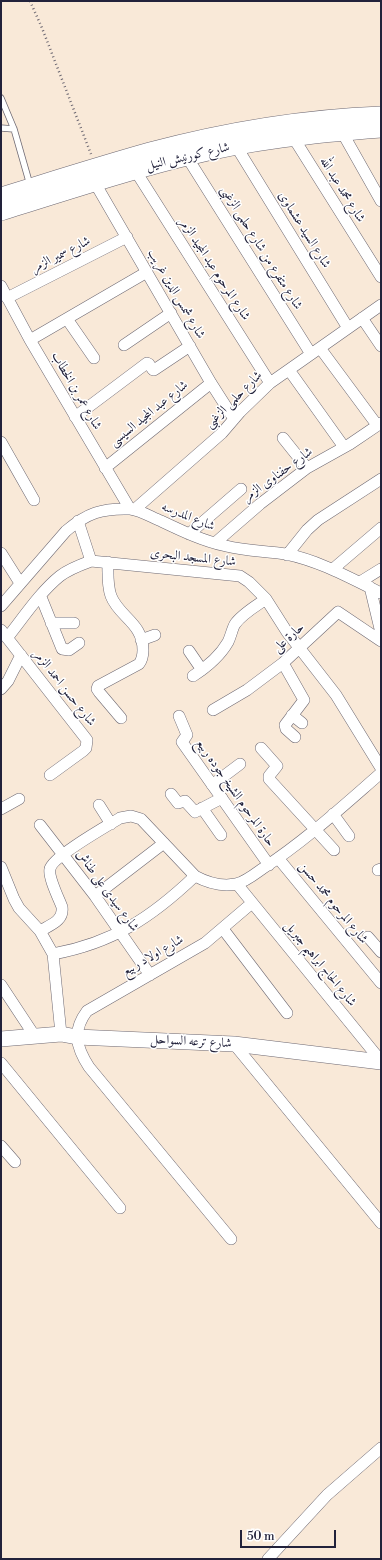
<!DOCTYPE html>
<html>
<head>
<meta charset="utf-8">
<style>
	body { margin:0 }
	#map { position:relative; width:382px; height:1560px; overflow:hidden; background:#f9e9d8; font-family:"Libre Bodoni",serif }
	canvas { display:block }
	.frame { position:absolute; inset:0; border:2px solid #22223b; pointer-events:none }
	.scale { position:absolute; left:240px; top:1530px; width:96px; height:18px; box-sizing:border-box; border:2px solid #22223b; border-top:0; padding-left:5px; font-size:12px; line-height:14px; white-space:nowrap; color:#22223b; -webkit-text-stroke:3px #fff; paint-order:stroke }
</style>
</head>
<body>
<div id="map">
<canvas width="382" height="1560"></canvas>
<div class="frame"></div>
<div class="scale">50 m</div>
</div>
<script>
const g = document.querySelector('canvas').getContext('2d');
g.lineJoin = 'round';
function trace(path, color, width, dash) { g.strokeStyle = color; g.lineWidth = width; g.lineCap = dash ? 'butt' : 'round'; g.setLineDash(dash || []); g.stroke(path); }
function drawText(font, color, halo, rows, align = 'center') {
  g.font = font + ' "Libre Bodoni",Amiri,serif'; g.lineWidth = 3; g.setLineDash([]); g.textBaseline = 'middle'; g.strokeStyle = halo; g.fillStyle = color; for (const [text, x, y, turn = 0] of rows) {
    g.save(); g.translate(x, y); g.rotate((+turn || 0) * Math.PI / 180); g.textAlign = isNaN(turn) ? turn : align; if (halo) g.strokeText(text, 0, 0); g.fillText(text, 0, 0); g.restore();
  }
}
const path = new Path2D(`
	M30,1L42,28L91,154`);
const service = new Path2D(`
	M1,98L14,129L30,185
	M1,128L14,129`);
const minor = new Path2D(`
	M342,132L381,201
	M293,137L381,277
	M236,146L348,328
	M187,157L311,354
	M135,170L270,383
	M95,183L211,383L234,419
	M1,286L30,340L130,509
	M7,298L127,237
	M362,318L381,346
	M67,319L94,358
	M30,340L147,272
	M124,345L171,313
	M320,348L377,425
	M289,370L344,447
	M75,417L147,363L149,364L153,370H154L190,346
	M283,438L307,468
	M1,442L34,500
	M105,468L211,383
	M134,510L222,433L240,412L270,383L381,305
	M78,521L91,561
	M189,534L241,489
	M215,543L260,504L307,468L350,444L381,423
	M1,553L20,583
	M287,555L307,530L318,520L381,479
	M108,562C108,573 107,585 111,596C119,617 143,623 143,650C143,656 142,660 139,664L98,686L97,689L99,692L121,718
	M333,569L381,528
	M360,582L381,569
	M370,587L381,633
	M41,597L62,649L69,650L79,643
	M1,606L66,531C87,513 102,508 130,509C140,510 151,517 161,521C182,531 203,541 226,546C245,551 266,551 286,554C320,561 350,578 381,593
	M51,623H74
	M1,630L87,740L86,748L83,751L50,775
	M7,638C23,618 40,592 60,576C69,569 80,565 91,561L240,576L249,582L266,599L287,632L336,695L381,768
	M141,640L155,635
	M189,651L202,670
	M283,663L304,700L285,725L286,729L295,737
	M193,676C207,667 220,656 228,642C231,636 232,629 235,624C242,614 256,606 266,599
	M1,689L8,681L21,655
	M213,710L247,690L283,663L338,612L381,641
	M292,715L302,723
	M179,716L187,735L182,742L269,865
	M261,748L277,766L269,776V779L334,850
	M212,785L240,764
	M171,794L178,803L185,801L195,812L222,798
	M99,805L111,824
	M202,808L221,835
	M1,809L19,799
	M333,814L349,836
	M40,825L95,896L150,975
	M278,858L381,983
	M1,867L14,899L19,908L40,931L53,954L61,1034
	M378,870L381,869
	M237,884L381,1061
	M95,896L164,843
	M223,929L287,1013
	M40,931C50,925 64,921 62,907C59,899 48,877 50,869C52,857 107,826 120,818L131,816L141,819L195,876C208,883 221,887 236,884C245,882 255,874 262,869C305,841 343,806 381,773
	M368,937L381,952
	M53,954C113,943 152,917 195,876
	M1,985L34,1035
	M234,1044L381,1223
	M1,1063L120,1208
	M1,1146L15,1162
	M231,1239L89,1067C76,1047 72,1031 87,1011L205,943L252,903
	M268,1559L327,1495L381,1448`);
const secondary = new Path2D(`
	M1,1039L61,1034L77,1037L234,1044L381,1062`);
const primary = new Path2D(`
	M1,196C50,181 100,165 150,151C225,131 303,118 381,115
	M1,212C63,193 124,172 187,157C250,141 315,134 381,129`);
const streetNames = [
	["شارع كورنيش النيل",188,157,-13],
	["شارع محمد عبد الله",342,190,58],
	["شارع السيد عشماوى",304,230,58],
	["شارع متفرع من شارع حلمى الزغبى",261,248,58],
	["شارع سمير الزمر",61,255,-27],
	["شارع المرحوم عبد المجيد الزمر",214,269,57],
	["شارع شمس الدين غريب",176,294,60],
	["شارع عمر بن الخطاب",76,391,60],
	["شارع حلمى الزغبى",234,400,-45],
	["شارع عبد المجيد السيسى",149,414,-39],
	["شارع حفناوى الزمر",278,475,-36],
	["شارع المدرسه",188,517,22],
	["شارع المسجد البحرى",193,558,6],
	["حارة على",289,638,-42],
	["شارع حسن احمد الزمر",64,688,52],
	["حارة المرحوم الشيخ جوده ربيع",235,793,55],
	["شارع سيدى على طناش",107,891,54],
	["شارع المرحوم محمد حسن",333,903,51],
	["شارع اولاد ربيع",153,956,-30],
	["شارع الحاج ابراهيم جبريل",320,964,51],
	["شارع ترعه السواحل",191,1042,3]
];
trace(service, '#6d6872', 7);
trace(minor, '#6d6872', 12);
trace(secondary, '#6d6872', 16);
trace(primary, '#6d6872', 18);
trace(path, '#6d6872', 2.5, [1, 3]);
trace(service, '#fff', 5.5);
trace(minor, '#fff', 11);
trace(secondary, '#fff', 15);
trace(primary, '#fff', 17);
drawText('13px', '#22223b', '#fff', streetNames);
</script>
</body>
</html>
